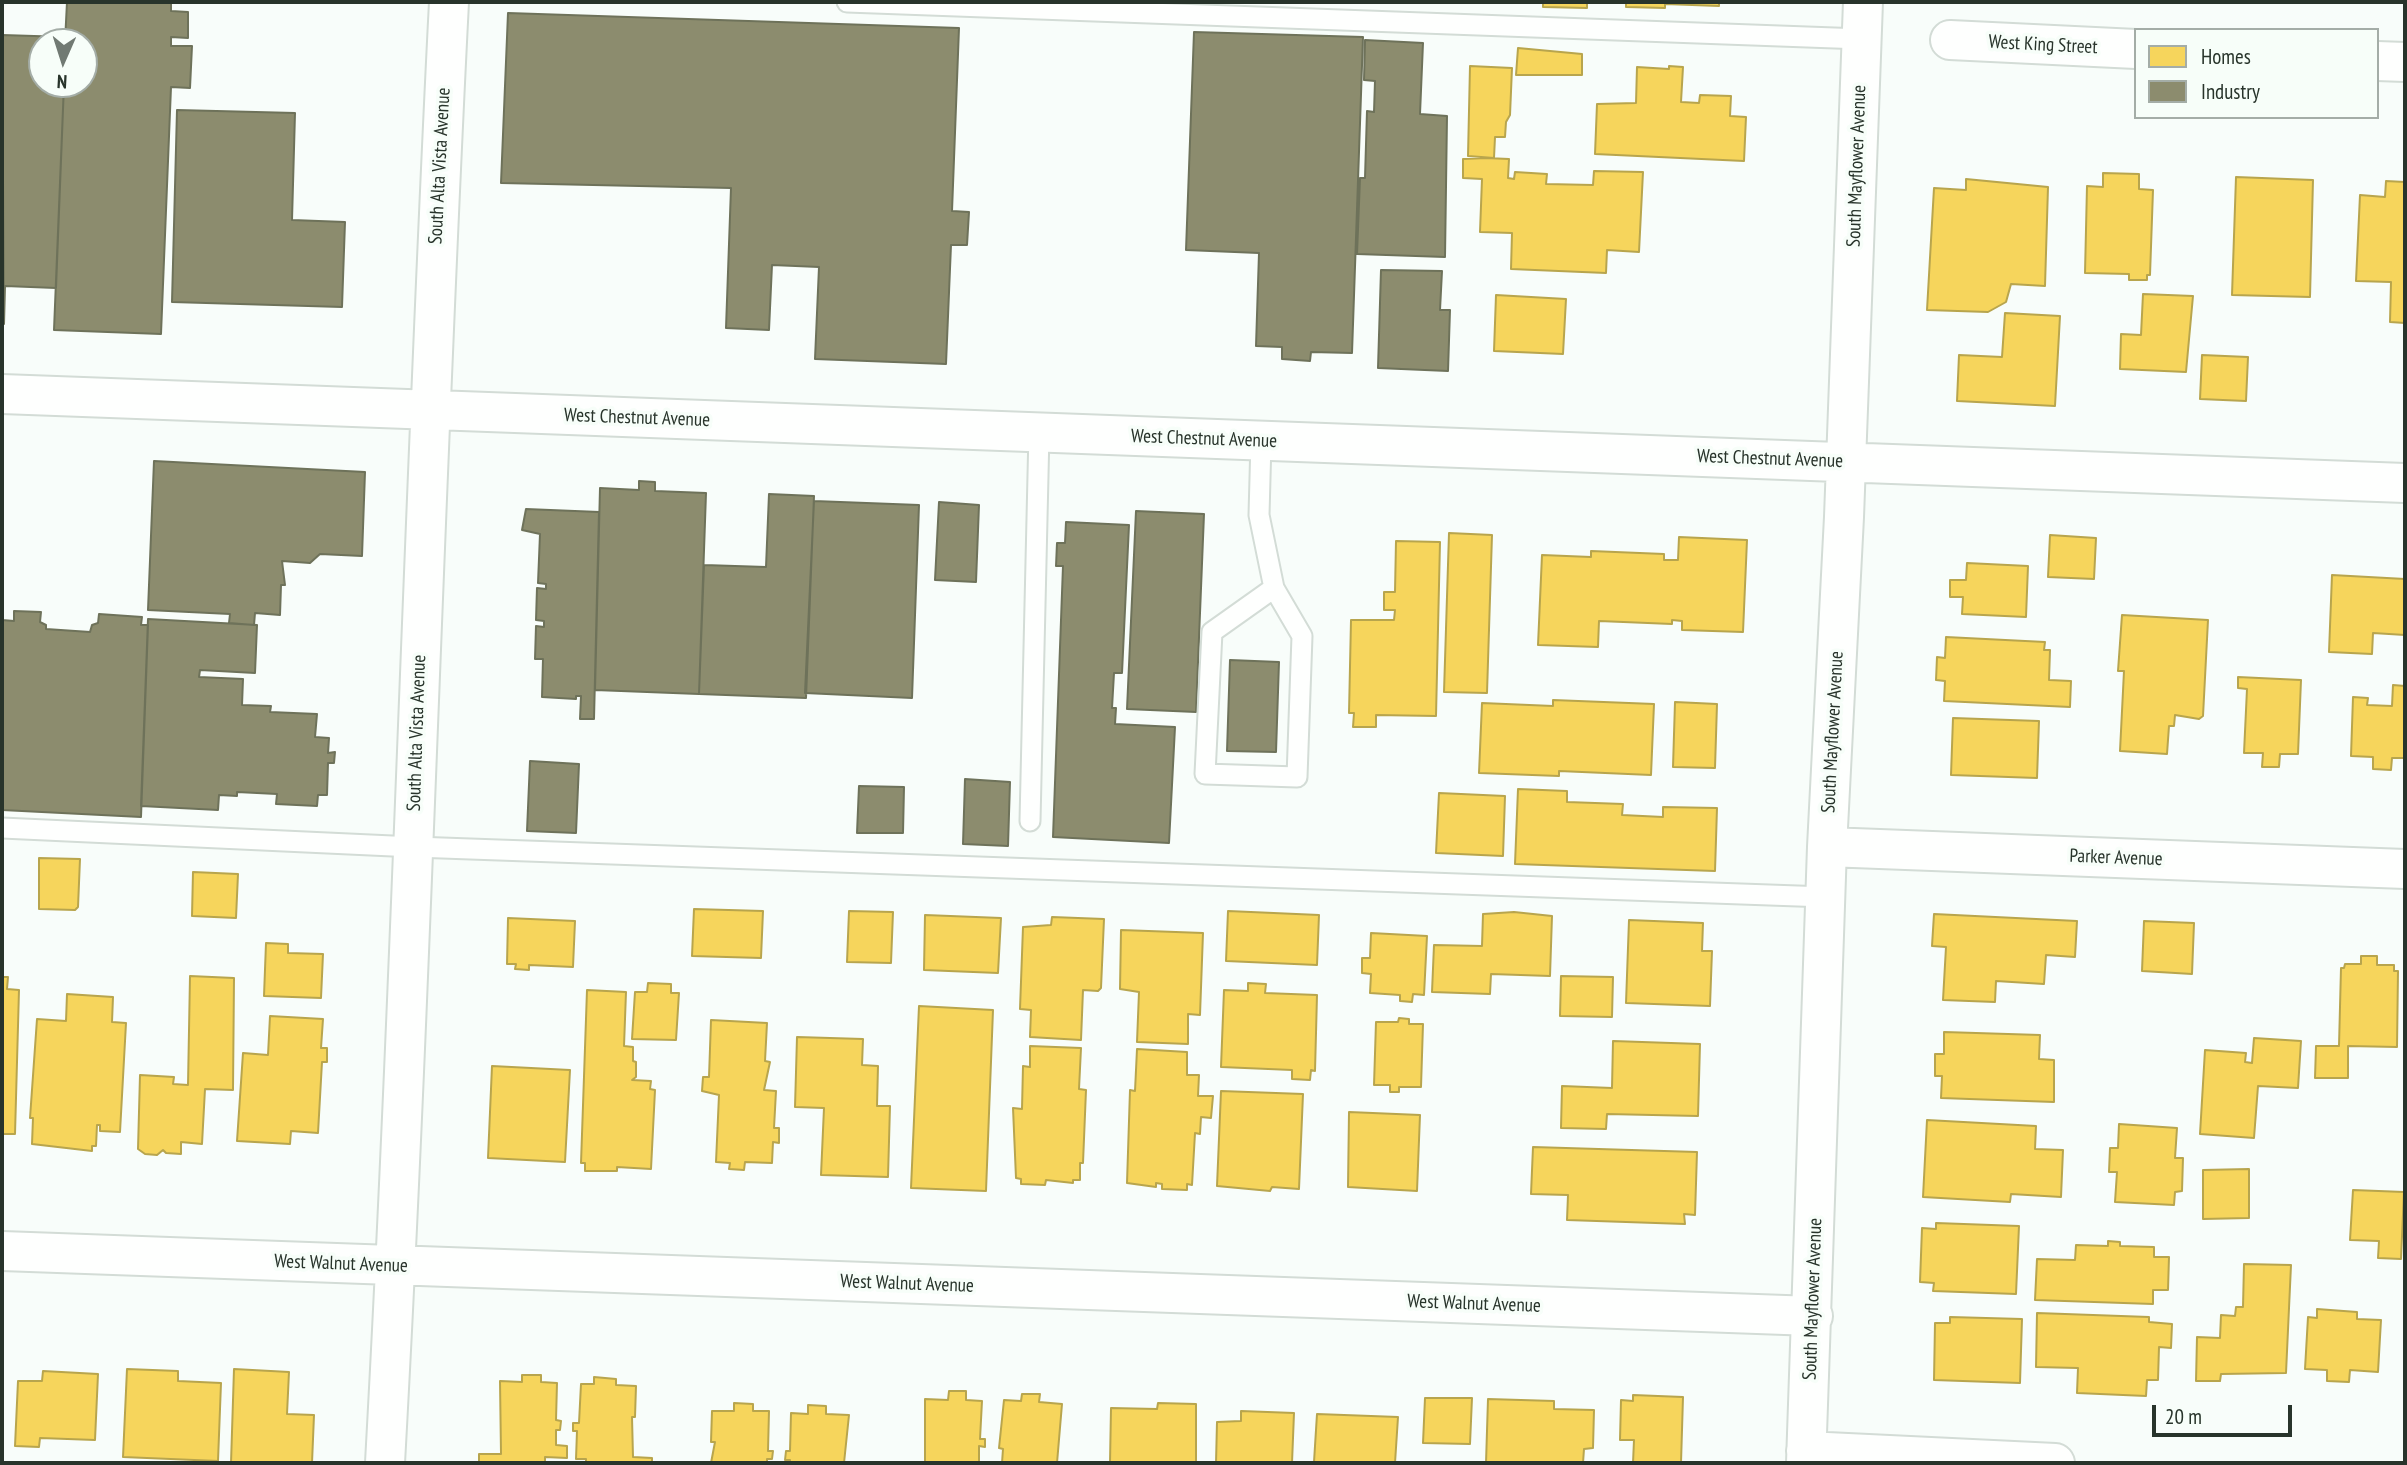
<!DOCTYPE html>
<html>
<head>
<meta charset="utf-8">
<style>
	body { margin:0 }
	#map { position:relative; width:2407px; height:1465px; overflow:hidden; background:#f8fdfa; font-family:"PT Sans Narrow",sans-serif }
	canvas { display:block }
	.frame { position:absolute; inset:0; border:4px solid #28342b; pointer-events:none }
	.legend { position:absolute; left:2134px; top:28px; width:245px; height:91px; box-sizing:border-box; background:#f7fef9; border:2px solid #a4ada7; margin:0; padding:9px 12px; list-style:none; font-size:21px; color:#28342b }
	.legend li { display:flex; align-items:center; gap:14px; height:35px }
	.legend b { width:35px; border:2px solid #a4ada7 }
	.north { position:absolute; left:28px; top:28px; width:70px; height:70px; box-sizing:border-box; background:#f7fef9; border:2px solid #a4ada7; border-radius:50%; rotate:183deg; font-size:19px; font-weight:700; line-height:28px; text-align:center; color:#28342b }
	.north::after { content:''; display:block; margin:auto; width:24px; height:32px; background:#717a73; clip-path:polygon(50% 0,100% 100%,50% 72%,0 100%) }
	.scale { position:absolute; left:2152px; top:1405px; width:140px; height:32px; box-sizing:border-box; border:4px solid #28342b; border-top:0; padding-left:9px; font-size:21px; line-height:24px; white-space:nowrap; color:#28342b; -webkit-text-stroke:5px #f7fef9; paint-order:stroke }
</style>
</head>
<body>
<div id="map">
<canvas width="2407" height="1465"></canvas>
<div class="frame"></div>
<ul class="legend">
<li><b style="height:19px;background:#f6d55c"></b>Homes</li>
<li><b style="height:19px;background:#8c8c6e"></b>Industry</li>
</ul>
<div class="north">N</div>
<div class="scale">20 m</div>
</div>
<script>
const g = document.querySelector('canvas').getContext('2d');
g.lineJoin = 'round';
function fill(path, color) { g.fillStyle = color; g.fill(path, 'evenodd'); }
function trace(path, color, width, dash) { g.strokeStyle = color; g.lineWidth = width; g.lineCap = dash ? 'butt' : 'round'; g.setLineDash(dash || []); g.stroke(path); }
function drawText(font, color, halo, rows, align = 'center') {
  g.font = font + ' "PT Sans Narrow",sans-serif'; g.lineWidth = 7; g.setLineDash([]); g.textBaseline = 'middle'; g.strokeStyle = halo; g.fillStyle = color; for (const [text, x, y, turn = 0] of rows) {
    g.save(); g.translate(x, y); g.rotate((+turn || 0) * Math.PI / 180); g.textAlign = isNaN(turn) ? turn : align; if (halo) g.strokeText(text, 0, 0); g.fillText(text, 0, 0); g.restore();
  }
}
const homes = new Path2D(`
	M1543,2H1587V8L1543,7Z
	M1626,2H1719V6L1665,4V8L1626,7Z
	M1518,48L1582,54V75H1516Z
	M1470,66L1512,68L1510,115L1506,122L1505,137H1495L1494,158L1468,156Z
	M1669,66L1683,67L1681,102L1699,103L1700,95L1731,96L1730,116L1746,117L1744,161L1595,154L1597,104L1636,103L1637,67L1669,69Z
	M1486,158L1509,159L1508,178L1514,179L1515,172L1547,174L1546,184L1593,185L1594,171L1643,172L1639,252L1607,250L1606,273L1511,269L1512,233L1480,232L1482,179L1463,178V159Z
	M2103,173L2139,174V189L2153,190L2150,275H2147V280H2129V274L2085,273L2087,186L2103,187Z
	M2236,177L2313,180L2310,297L2232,295Z
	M1966,179L2048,187L2045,286L2011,284L2006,302L1988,312L1927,310L1934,188L1966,190Z
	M2386,181L2405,182V323L2390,322L2391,282L2356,281L2360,195L2385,197Z
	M2143,294L2193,296L2186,372L2120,369L2121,334L2141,335Z
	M1496,295L1566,299L1563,354L1494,351Z
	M2005,313L2060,316L2055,406L1957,401L1959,355L2002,357Z
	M2202,355L2248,357L2246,401L2200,399Z
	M1449,533L1492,535L1487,693L1444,692Z
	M2050,535L2096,538L2094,579L2048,577Z
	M1679,537L1747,540L1743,632L1682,630V621L1672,620V624L1599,621L1598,647L1538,645L1542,555L1591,557V551L1664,554V560H1678Z
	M1396,541L1440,542L1436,716L1376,715V727H1353L1354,713H1349L1351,620H1394L1395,610H1384V592H1395Z
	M1967,563L2028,566L2026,617L1962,614L1963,597H1950V580H1966Z
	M2332,575L2405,579V635L2373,633L2372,654L2329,652Z
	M2122,615L2208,620L2203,716L2199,719L2175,715L2174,726H2169L2167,754L2120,751L2124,671H2118Z
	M1946,637L2045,642L2044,650H2050L2049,680L2071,681L2070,707L1944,701L1945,681L1936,680L1937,657L1945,658Z
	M2238,677L2301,680L2298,754H2280L2279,767H2262L2263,753H2244L2247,689L2238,688Z
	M2393,685L2405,686V758H2392L2391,770L2373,769V757L2351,756L2353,697L2368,698L2367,705L2392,706Z
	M1553,700L1654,704L1651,775L1559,771V776L1479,773L1482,703L1553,706Z
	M1675,702L1717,704L1715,768L1673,767Z
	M1953,718L2039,721L2037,778L1951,775Z
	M1518,789L1567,791V802L1623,804L1622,815L1663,817V807L1717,808L1715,871L1515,864Z
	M1439,793L1505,796L1503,856L1436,853Z
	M39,858L80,859L78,907L75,910L39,909Z
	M193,872L238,874L236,918L192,916Z
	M694,909L763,911L761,958L692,956Z
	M849,911L893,912L891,963L847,962Z
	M1228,911L1319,915L1317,965L1226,961Z
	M1514,912L1552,916L1550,976L1491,974L1490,994L1432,992L1434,945L1482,946L1483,914Z
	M1934,914L2077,921L2075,957L2046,955L2044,984L1996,981L1995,1002L1943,1000L1946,947L1932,946Z
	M925,915L1001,918L998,973L924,970Z
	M1052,917L1104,919L1101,988L1098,991L1083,990L1081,1040L1030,1037L1031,1010L1020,1009L1023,927L1051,925Z
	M508,918L575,921L573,967L529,965V970L515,969L516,964H507Z
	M1629,920L1703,923L1702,951H1712L1710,1006L1626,1003Z
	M2144,921L2194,923L2192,974L2142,971Z
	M1121,930L1203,933L1200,1015L1188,1014V1044L1137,1042L1139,992L1120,989Z
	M1371,933L1427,936L1424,995L1413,994L1412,1002L1400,1001V995L1370,993L1371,974L1362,973V958H1370Z
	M266,943L288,944V953L323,954L321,998L264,996Z
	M2361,956H2377V965H2394V971H2398L2397,1047L2348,1046V1078H2315L2316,1046H2339L2341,968H2344L2345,964H2361Z
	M190,976L234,978L233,1090L205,1089L202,1144L181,1142V1154L166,1153L163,1150L157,1155L145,1154L138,1149L140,1075L174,1077L173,1084L188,1085Z
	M1561,976L1613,977L1612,1017L1560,1016Z
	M2,977H8L7,989L19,990L15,1134H2Z
	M648,983L671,984V993H679L676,1040L632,1039L635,992H647Z
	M1248,983L1266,984L1265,993L1317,995L1315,1071L1311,1070L1310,1080L1292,1079V1070L1221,1067L1224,990L1248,991Z
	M587,990L626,992L624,1046L633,1047V1061L636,1062V1077L632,1080L651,1081L650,1089L655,1090L651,1169L617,1167V1171H585V1163H581Z
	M67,994L113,997L112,1022L126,1023L120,1132L100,1131V1125H97L96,1146H92V1151L32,1144L33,1118H30L37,1019L66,1021Z
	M919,1006L993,1010L986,1191L911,1188Z
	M270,1016L323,1019L321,1048H327V1062H322L318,1133L291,1131L290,1144L237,1141L243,1053L268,1055Z
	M1399,1018L1409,1019V1024H1423L1421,1087H1399V1092H1390V1085H1374L1376,1022H1398Z
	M711,1020L767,1023L765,1061L770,1062L764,1090L776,1091L774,1128H779V1143L773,1142L772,1163L745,1162L744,1170L729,1169L730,1163L716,1162L719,1095L702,1091L703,1077H709Z
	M1944,1032L2040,1035L2039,1059L2054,1060V1102L1941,1098L1942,1076H1935V1054H1944Z
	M797,1037L863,1039L862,1065L878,1066L877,1106H890L888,1177L821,1175L824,1108L795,1107Z
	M2254,1038L2301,1041L2298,1088L2258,1086L2254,1138L2200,1134L2205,1050L2246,1053L2245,1062L2252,1063Z
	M1613,1041L1700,1044L1698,1116L1607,1114L1606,1129L1561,1128L1562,1086L1612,1088Z
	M1030,1046L1081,1048L1079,1089L1086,1090L1083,1163H1080V1180H1073V1183L1046,1180L1045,1185L1021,1184V1179L1016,1178L1013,1108L1022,1109L1023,1066L1030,1067Z
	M1137,1049L1187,1052V1075H1199L1198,1096H1213L1211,1118L1201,1117L1200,1134L1195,1133L1192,1185L1187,1184V1190L1162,1189V1184L1156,1183V1187L1127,1183L1130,1090L1135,1091Z
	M492,1066L570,1070L565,1162L488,1158Z
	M1221,1091L1303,1094L1299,1189L1272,1187L1270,1191L1217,1186Z
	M1349,1112L1420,1115L1417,1191L1348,1187Z
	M1927,1120L2036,1126L2035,1149L2063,1150L2061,1197L2011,1194L2010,1202L1923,1197Z
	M2119,1124L2177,1128L2175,1158H2183L2182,1191L2175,1192L2174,1205L2115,1202L2117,1172H2109L2110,1148H2118Z
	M1533,1147L1697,1152L1695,1215L1684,1214L1685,1224L1567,1220L1568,1195L1531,1194Z
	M2249,1169V1218L2203,1219V1170Z
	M2353,1190L2404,1192L2401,1259L2378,1258L2379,1241L2350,1240Z
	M1936,1223L2019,1226L2016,1294L1933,1291L1934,1283L1920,1282L1922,1228L1936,1229Z
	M2108,1241L2120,1242V1246L2154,1247V1257H2169L2168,1290H2153V1304L2035,1300L2037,1259L2075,1260L2076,1245L2108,1246Z
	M2244,1264L2291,1265L2286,1373L2221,1374L2220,1381H2196L2197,1337L2220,1338L2221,1315L2235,1316L2236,1307H2243Z
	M2317,1309L2357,1312V1319L2381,1320L2378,1372L2350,1370L2349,1382L2327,1381V1370L2305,1369L2308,1317L2317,1318Z
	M2037,1313L2149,1317V1322L2172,1324L2171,1348L2159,1347L2158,1380H2147L2146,1396L2077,1393L2078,1368L2036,1367Z
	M1950,1317L2022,1319L2020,1383L1934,1380L1935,1323H1950Z
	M127,1369L178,1371V1381L221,1383L218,1461L123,1457Z
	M234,1369L289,1372L287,1414L314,1415L312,1463H231Z
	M43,1371L98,1374L95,1440L40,1438L39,1447L15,1446L18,1381H42Z
	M522,1375H541V1382L557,1383L556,1420L561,1421L560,1430H556V1445L567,1446V1458L545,1457V1463H479V1454H501L500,1381L522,1382Z
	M594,1377L616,1379V1385L636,1386L635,1417H632L633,1457L652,1458V1463H586V1459H576L577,1431H573V1423H579L581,1384H594Z
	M949,1391H966V1400L982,1401L980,1439H985V1447L979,1446V1463H925V1399L948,1400Z
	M1022,1394H1040L1039,1402L1062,1404L1057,1463H1002L1003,1449L999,1448L1004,1400L1021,1401Z
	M1633,1395L1683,1397L1681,1463H1633L1634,1440H1620L1621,1400L1633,1401Z
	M1425,1398H1472L1470,1444L1423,1443Z
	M1488,1399L1554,1401V1409L1594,1410L1593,1448L1584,1449L1583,1463H1486Z
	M734,1403L753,1404V1411H769L768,1451H773L772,1459H767V1463H711L715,1442H711L712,1411H734Z
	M1158,1403L1196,1404V1463H1110L1111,1408L1157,1409Z
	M808,1405L826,1406V1414L849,1415L844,1463H790V1460H785L786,1451H790L791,1413L808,1414Z
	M1241,1411L1294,1413L1292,1463H1216L1217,1422L1241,1421Z
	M1317,1414L1398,1417L1395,1463L1314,1462Z`);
const industry = new Path2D(`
	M67,2H171V11L188,12V38L171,37V46H192L190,88L171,87L161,334L54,330L64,84H84V42H65Z
	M508,13L959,28L952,211L969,212L967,245H951L946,364L815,359L819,267L772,265L769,330L726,328L731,188L501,183Z
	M1194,32L1363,37L1352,353L1311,352L1310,361L1282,359V347L1256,346L1259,253L1186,250Z
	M2,35L66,37L65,42H42V84H64L56,288L5,286L4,324Z
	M1365,40L1423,43L1420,114L1447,116L1445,257L1357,254L1360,178H1365L1367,111L1374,112L1375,81L1364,80Z
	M177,110L295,113L292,220L345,222L342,307L172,302Z
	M1381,270L1442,271L1440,310H1450L1448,371L1378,368Z
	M154,461L365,472L362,556L320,554L310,563L282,561L285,585H281L280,615L255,613L254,625L229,623L230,614L148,610Z
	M639,481L655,482V491L706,493L699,694L595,690L600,488L639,490Z
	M769,494L814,496L806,698L699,694L704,565L766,567Z
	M814,501L919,505L912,698L805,693Z
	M939,502L979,505L976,582L935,580Z
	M526,509L599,512L594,719H580L581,696H576V699L542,697L543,659H535L536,626L544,627V621L536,620L537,588L546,589V584L538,583L540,534L522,530Z
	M1136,511L1204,514L1196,712L1127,709Z
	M1066,522L1129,525L1122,673H1114L1112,708H1116L1115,724L1175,727L1169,843L1053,837L1063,566H1056L1057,543H1065Z
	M14,611L41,612L40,622L46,625V629L90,632L92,625L98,623L99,614L142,617L141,625H148L141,817L2,810V612V620L14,621Z
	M148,619L257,625L255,673L200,670L199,677L243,679L242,705L271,706L270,712L317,714L315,737L329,738L328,753L335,752L334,763H328L327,795H318L317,806L276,804L277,794L237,792V796L219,795L218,810L141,806Z
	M1230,660L1279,662L1276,752L1227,751Z
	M530,761L579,764L576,833L527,831Z
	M965,779L1010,782L1008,846L963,844Z
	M859,786L904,787L903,833H857Z`);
const service = new Path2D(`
	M847,2L1862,39
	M1261,441L1259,515L1274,588L1302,636L1297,777L1205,774L1212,632L1274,588
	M1030,821L1039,432
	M2,828L414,847L1826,897`);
const minor = new Path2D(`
	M1950,40L2136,49
	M2377,61L2405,62
	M2,394L2405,483
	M1827,847L2405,869
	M2,1251L1813,1316
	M1806,1451L2055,1463
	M385,1463C412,976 424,489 449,2
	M1806,1463L1827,847L1844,517L1863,2`);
const streetNames = [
	["West King Street",2043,45,3],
	["South Alta Vista Avenue",440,166,-87],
	["South Mayflower Avenue",1857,166,-88],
	["West Chestnut Avenue",637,418,2],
	["West Chestnut Avenue",1204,439,2],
	["West Chestnut Avenue",1770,459,2],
	["South Mayflower Avenue",1833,732,-87],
	["South Alta Vista Avenue",417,733,-88],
	["Parker Avenue",2116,858,2],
	["West Walnut Avenue",341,1264,2],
	["West Walnut Avenue",907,1284,2],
	["South Mayflower Avenue",1813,1299,-88],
	["West Walnut Avenue",1474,1304,2]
];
fill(homes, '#f6d55c');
trace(homes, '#b8a54d', 2);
fill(industry, '#8c8c6e');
trace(industry, '#6e725a', 2);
trace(service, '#d3dcd6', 23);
trace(minor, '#d3dcd6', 42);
trace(service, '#fefffe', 19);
trace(minor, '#fefffe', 38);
drawText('19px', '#28342b', '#f7fef9', streetNames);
</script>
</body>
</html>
